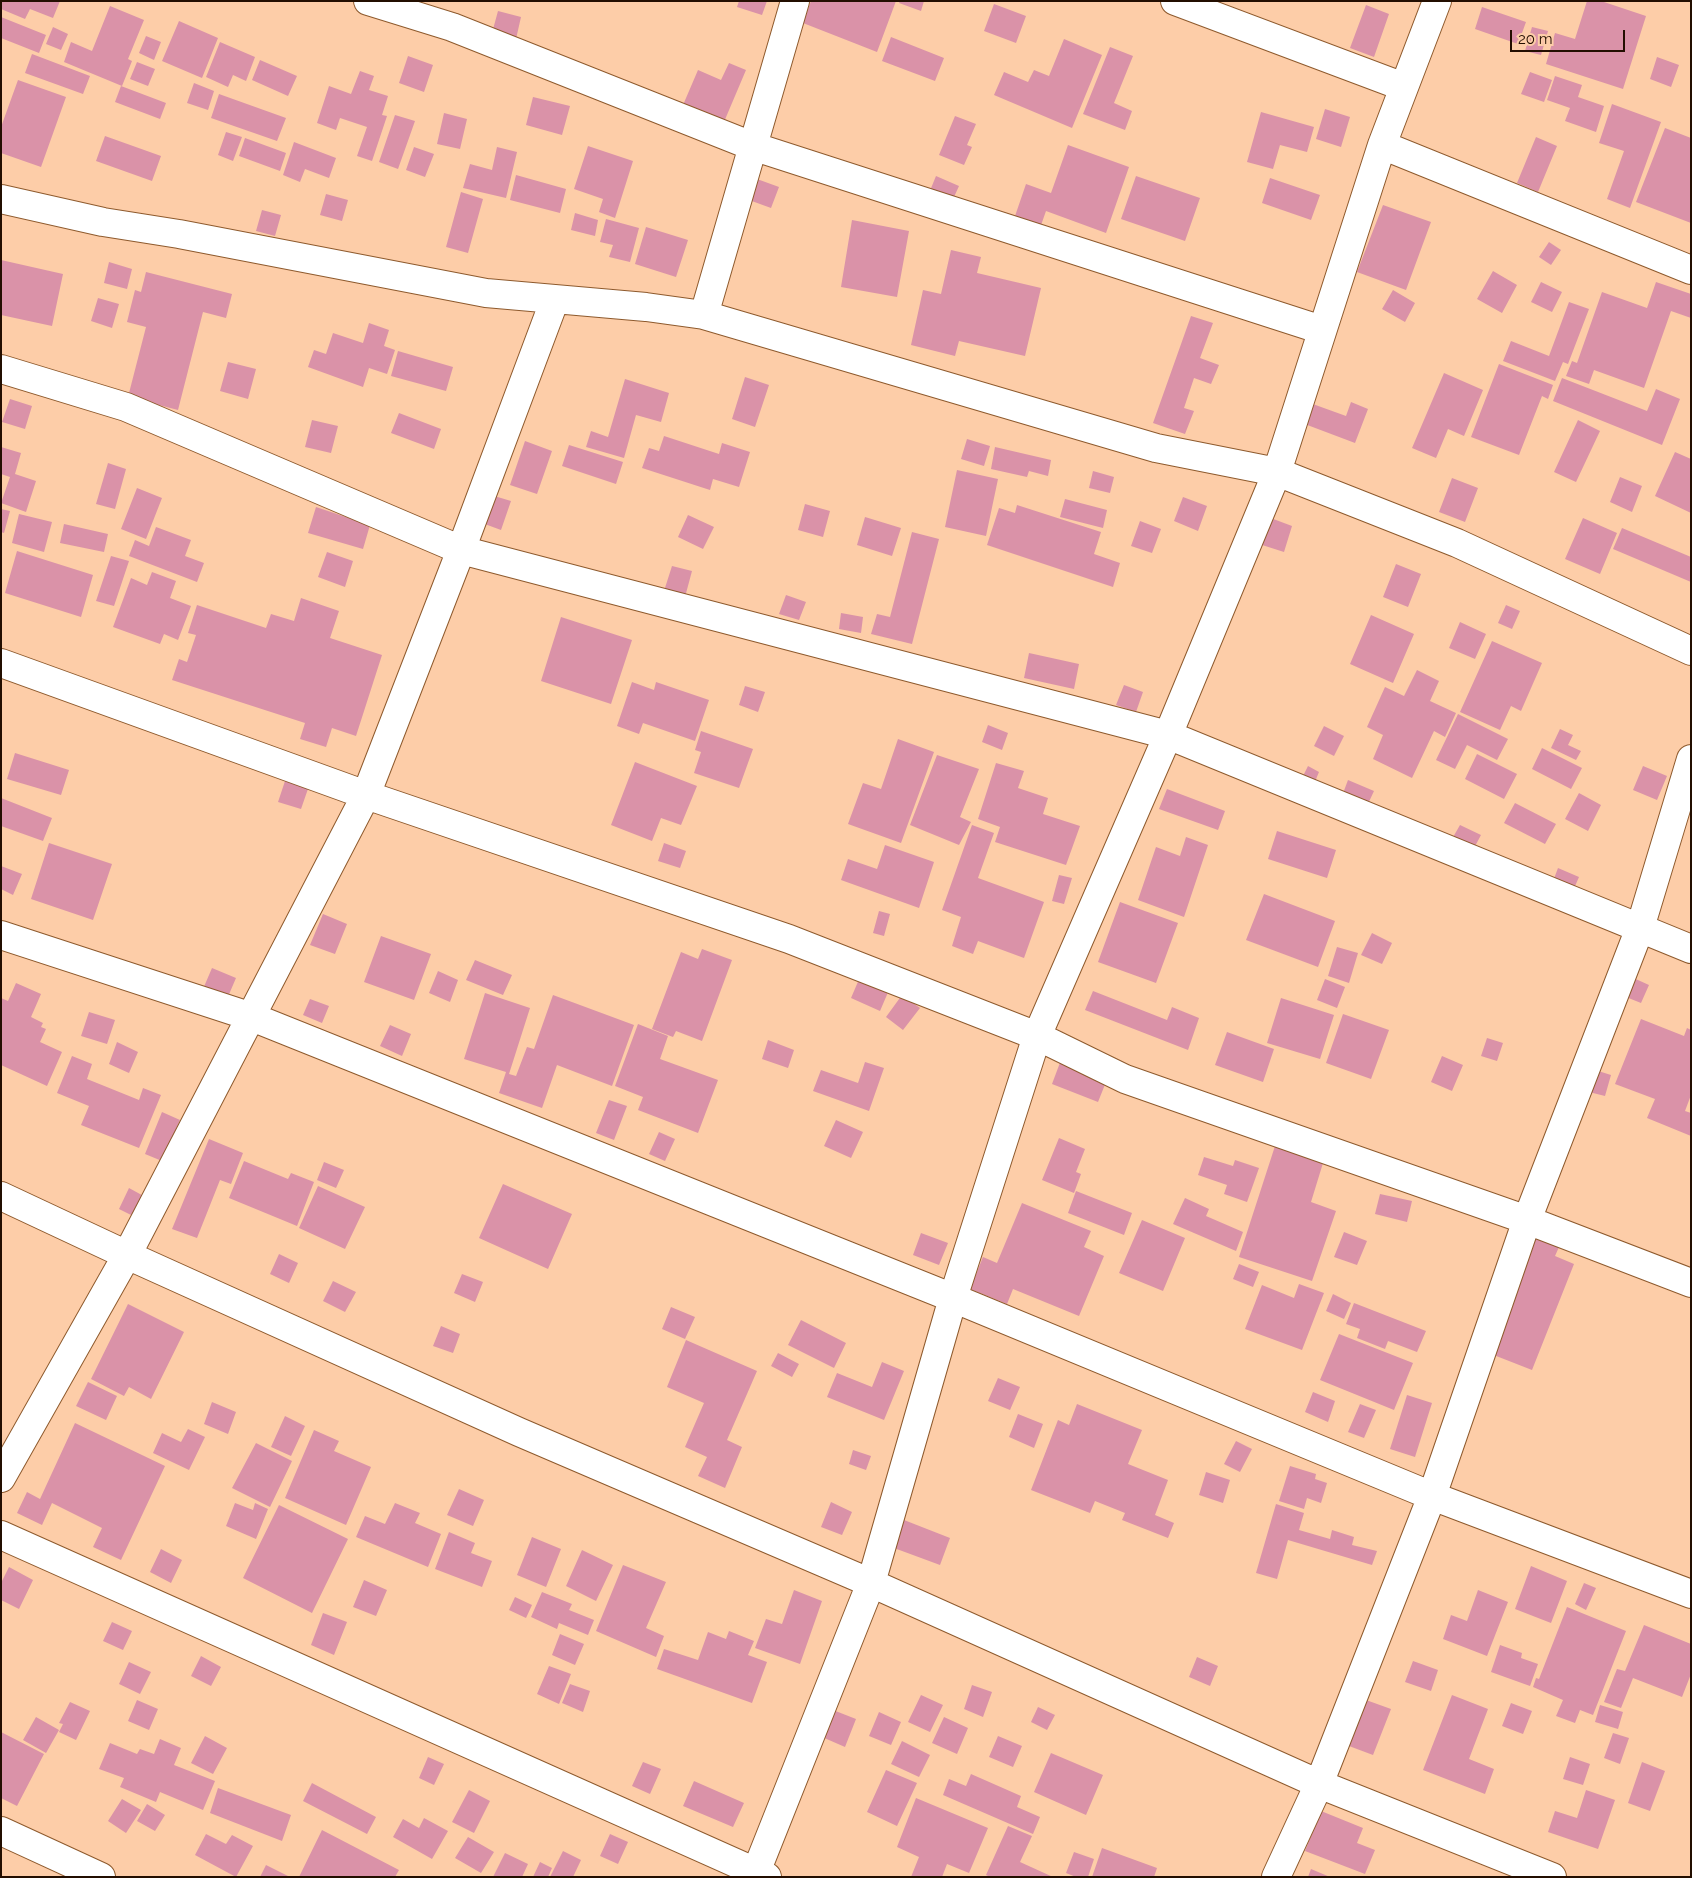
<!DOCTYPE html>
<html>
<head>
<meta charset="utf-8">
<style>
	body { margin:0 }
	#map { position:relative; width:1692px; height:1878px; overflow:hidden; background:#fdcda8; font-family:Raleway,sans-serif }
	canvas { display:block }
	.frame { position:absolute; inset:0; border:2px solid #230e00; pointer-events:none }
	.scale { position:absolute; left:1510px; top:30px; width:115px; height:22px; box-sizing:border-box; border:2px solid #230e00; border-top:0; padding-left:6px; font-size:15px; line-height:18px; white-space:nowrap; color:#230e00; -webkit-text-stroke:4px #fdcda8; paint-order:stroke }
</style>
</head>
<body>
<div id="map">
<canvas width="1692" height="1878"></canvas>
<div class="frame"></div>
<div class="scale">20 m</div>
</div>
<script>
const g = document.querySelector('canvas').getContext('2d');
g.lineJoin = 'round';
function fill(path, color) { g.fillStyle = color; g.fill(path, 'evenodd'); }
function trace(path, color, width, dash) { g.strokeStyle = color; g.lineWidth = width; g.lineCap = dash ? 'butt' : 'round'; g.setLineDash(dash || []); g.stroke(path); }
const building = new Path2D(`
	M1,1H60L53,18L30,9L25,19L1,9Z
	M739,1H767L762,15L737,7Z
	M811,1H896L877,52L803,23Z
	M900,1H924L921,11L899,3Z
	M1587,1H1601L1646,16L1623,89L1546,64L1555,33L1575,39Z
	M994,4L1026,16L1016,43L984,31Z
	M1366,5L1389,14L1374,57L1350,48Z
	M110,6L144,20L128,59L132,61L122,86L64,62L71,42L92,51Z
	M1482,7L1526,22L1518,44L1475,29Z
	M498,11L521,17L516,39L492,33Z
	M1,17L46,35L39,53L1,38Z
	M179,21L218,38L202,78L162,61Z
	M53,27L68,34L61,50L46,44Z
	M1532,27L1548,31L1541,55L1525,51Z
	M146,36L161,42L154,60L139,53Z
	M891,37L944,58L935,81L882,61Z
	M1064,39L1102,55L1072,128L994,95L1004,72L1028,82L1034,70L1049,76Z
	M220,42L255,57L246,81L233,75L228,87L206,77Z
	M1110,47L1133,56L1114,103L1132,111L1125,130L1083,114Z
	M32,54L90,76L83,94L25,73Z
	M408,56L433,65L424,92L399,83Z
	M1657,57L1679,65L1671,87L1650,79Z
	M260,60L297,76L288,96L252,80Z
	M137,62L155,69L148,86L130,79Z
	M729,63L746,70L721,129L680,112L698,70L721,80Z
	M360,71L374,76L369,90L388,96L382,115L387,116L372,161L357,156L367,127L340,118L336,130L317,123L329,86L351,94Z
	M1530,72L1552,80L1544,102L1521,94Z
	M1555,76L1582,85L1578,97L1604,106L1596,132L1565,121L1570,108L1547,100Z
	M18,80L66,97L41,167L1,153V127Z
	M194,83L214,91L208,110L187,103Z
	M121,86L166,103L160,119L115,102Z
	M219,94L286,118L277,141L211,118Z
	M533,97L570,106L562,135L526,125Z
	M1612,104L1661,122L1630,208L1607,199L1624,151L1599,143Z
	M1325,109L1350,117L1341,147L1316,139Z
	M1261,112L1314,127L1307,152L1280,145L1273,169L1247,162Z
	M444,113L467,119L460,149L437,144Z
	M395,115L415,121L398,169L379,162Z
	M955,116L976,124L967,145L972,147L964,165L939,155Z
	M1665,128L1691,138V223L1636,202Z
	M226,132L242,137L233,161L218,155Z
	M105,136L161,156L152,181L96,161Z
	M1536,137L1557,146L1538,192L1517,183Z
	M245,138L286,153L280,171L239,156Z
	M294,142L336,158L329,178L305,169L300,182L283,175Z
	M1068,145L1129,167L1106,233L1046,211L1040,228L1014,219L1026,184L1051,193Z
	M588,146L633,161L615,218L599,212L603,199L574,189Z
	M414,147L434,154L425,177L406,170Z
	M497,147L517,152L506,198L463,188L470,164L492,170Z
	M516,175L566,189L560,213L510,200Z
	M936,176L959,186L949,208L927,198Z
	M1136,176L1200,198L1185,241L1121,219Z
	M1270,178L1320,195L1311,220L1262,203Z
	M757,179L779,187L771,208L749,200Z
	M461,192L483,199L468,253L446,247Z
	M326,194L348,200L342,221L320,215Z
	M1383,205L1431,222L1406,290L1357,272Z
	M262,210L281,215L275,236L256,231Z
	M575,213L598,220L595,236L571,230Z
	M606,219L639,228L630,262L609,257L613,245L600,242Z
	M852,220L909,231L897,297L841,287Z
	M646,227L688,240L676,277L635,264Z
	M1549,242L1561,250L1551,265L1539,257Z
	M951,250L981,257L977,273L1041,288L1025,356L959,341L955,356L911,345L923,290L941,294Z
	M1,260L63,274L52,326L1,315Z
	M109,262L132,269L127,289L104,283Z
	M1493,271L1517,285L1502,313L1477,299Z
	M146,272L232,294L226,318L203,312L178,410L128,397L146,327L127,322L135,290L141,292Z
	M1541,282L1562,292L1552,312L1531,302Z
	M1656,282L1691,294V318L1671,311L1644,388L1594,370L1589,384L1566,376L1572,361L1577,363L1602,292L1647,308Z
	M1393,290L1415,303L1405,322L1382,309Z
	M98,298L119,304L112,328L91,321Z
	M1569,302L1589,309L1568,364L1563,362L1555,381L1503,361L1511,341L1549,356Z
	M1191,316L1213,323L1200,358L1219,365L1211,384L1194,378L1184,408L1194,411L1185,434L1153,423Z
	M369,323L389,330L384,346L395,350L387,374L369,368L363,387L308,367L314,350L326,354L333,333L363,343Z
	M398,351L453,367L446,391L391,376Z
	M228,362L256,369L248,399L220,391Z
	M1499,364L1553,385L1548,399L1542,396L1519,455L1471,437Z
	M1444,373L1483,390L1464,436L1448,429L1436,458L1412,448Z
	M745,377L769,385L755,427L732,419Z
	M1562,378L1647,411L1656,389L1680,399L1662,445L1553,401Z
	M625,379L669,393L661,422L636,415L624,458L586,447L591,431L608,437Z
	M10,399L32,406L25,429L2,422Z
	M1351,402L1368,409L1355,443L1302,423L1310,403L1346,416Z
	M399,413L441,429L434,449L391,433Z
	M312,420L338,426L331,453L305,447Z
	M1578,420L1600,431L1576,482L1554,472Z
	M664,436L719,454L722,443L750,452L739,487L713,479L710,490L642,468L649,448L659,451Z
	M967,439L990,446L984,466L961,459Z
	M525,441L552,451L537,494L510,485Z
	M569,445L623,462L616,484L562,466Z
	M1,447L21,453L15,474L36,481L26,512L1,503L10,477L1,474Z
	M995,447L1051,460L1048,476L1029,471L1027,477L991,469Z
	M1675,452L1691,459V513L1655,496Z
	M108,463L126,469L115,509L96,504Z
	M957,470L998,479L986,536L945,527Z
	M1093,471L1114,477L1110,493L1089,488Z
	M1620,477L1642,486L1632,512L1610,502Z
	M1452,478L1478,488L1465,522L1439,512Z
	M137,488L162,498L146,539L121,529Z
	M491,495L511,501L501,530L482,523Z
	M1183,497L1207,506L1198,531L1174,521Z
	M1065,499L1107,510L1103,528L1060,517Z
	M805,504L830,511L823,537L798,530Z
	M1017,505L1101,532L1094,554L1120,563L1113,587L987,545L999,508L1015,513Z
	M316,507L370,525L363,549L308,533Z
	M1,509L10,511L4,533L1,532Z
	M19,514L52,522L44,552L12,543Z
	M688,515L714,527L703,549L678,537Z
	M865,517L901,528L892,556L857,545Z
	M1268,517L1292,526L1284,552L1259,544Z
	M1583,518L1617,533L1600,574L1565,559Z
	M1140,521L1161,529L1152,553L1131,546Z
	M64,524L108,534L104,552L60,543Z
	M156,527L191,540L185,556L204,563L197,582L129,556L135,540L149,546Z
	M1622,528L1691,557V582L1613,549Z
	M912,532L939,539L912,644L871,634L877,614L890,617Z
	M17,551L93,575L81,617L5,593Z
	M327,552L353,561L345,587L318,577Z
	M111,556L129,561L114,606L96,601Z
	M1396,564L1421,574L1408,607L1383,597Z
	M672,566L692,571L685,597L664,591Z
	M152,572L176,581L170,598L191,606L178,640L164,634L160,644L113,627L131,578L147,585Z
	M786,595L806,602L799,620L779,614Z
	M301,598L339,611L330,638L382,655L356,736L332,728L326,747L300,739L305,723L172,680L179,659L187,662L196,635L188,633L197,605L266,628L271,614L294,621Z
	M1506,605L1520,611L1512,629L1498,623Z
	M841,613L863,617L861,633L839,629Z
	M1371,615L1414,634L1393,683L1350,664Z
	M561,617L632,640L611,704L541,681Z
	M1460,622L1486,634L1475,659L1449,648Z
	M1492,641L1542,663L1521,711L1511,706L1500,730L1460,712Z
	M1029,653L1079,664L1074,689L1024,678Z
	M1417,670L1439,681L1430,701L1456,713L1445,737L1434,731L1412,778L1373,759L1383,735L1367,727L1385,687L1404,696Z
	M632,682L654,690L656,682L709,700L695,741L643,723L639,734L617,726Z
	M1124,685L1143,692L1136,712L1116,705Z
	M745,686L765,692L758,712L739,705Z
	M1458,714L1508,739L1497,760L1467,745L1455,769L1436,760Z
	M988,725L1008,733L1002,750L982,742Z
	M1324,726L1344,736L1334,756L1314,746Z
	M1560,729L1573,735L1568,745L1581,751L1576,760L1551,748Z
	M701,731L753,749L739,788L694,773L701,752L695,750Z
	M898,739L934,752L901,843L848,824L863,783L881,789Z
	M1542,748L1582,768L1571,789L1532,769Z
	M15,753L69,770L61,795L7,779Z
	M1477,754L1517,774L1504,799L1465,779Z
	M937,755L979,769L960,817L971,822L959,845L910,825Z
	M635,762L697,786L681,825L661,818L652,841L611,825Z
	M996,763L1024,771L1018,788L1048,798L1043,814L1080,826L1066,865L995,842L1000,827L978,819Z
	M1308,766L1319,772L1314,784L1302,778Z
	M1643,766L1667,776L1657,800L1633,790Z
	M286,778L309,786L301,809L278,802Z
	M1348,780L1374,791L1367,806L1342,796Z
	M1167,789L1225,811L1218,830L1159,809Z
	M1579,793L1601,805L1588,831L1565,819Z
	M1,798L52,818L43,841L1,826Z
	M1515,803L1556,824L1545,844L1504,823Z
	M972,825L994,833L978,878L1044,902L1024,958L978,941L973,954L952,946L961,917L942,910Z
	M1460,825L1481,835L1473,850L1452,839Z
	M1277,831L1336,850L1327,878L1268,859Z
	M1186,837L1208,845L1184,917L1138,900L1156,847L1180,856Z
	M49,843L112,864L93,920L31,899Z
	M664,843L686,851L680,868L658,861Z
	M885,845L934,862L919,908L841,880L848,859L877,869Z
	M1,866L22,874L13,895L1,889Z
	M1558,868L1579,877L1572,893L1552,884Z
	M1059,875L1072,878L1064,904L1052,901Z
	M1264,894L1335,921L1318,967L1246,940Z
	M1120,902L1178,923L1156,983L1098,962Z
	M879,911L890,914L884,936L873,933Z
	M323,914L347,924L335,954L310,945Z
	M1372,933L1392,943L1382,964L1361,955Z
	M381,936L431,954L414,1000L364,982Z
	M1337,947L1358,953L1349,983L1328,976Z
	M702,949L732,960L702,1041L676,1031L673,1037L652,1029L681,952L698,959Z
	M475,960L512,975L503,995L466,980Z
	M212,968L236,978L227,999L203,989Z
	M438,971L458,980L450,1002L429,993Z
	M1629,976L1649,985L1641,1003L1621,995Z
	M860,977L889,990L880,1011L851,998Z
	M1325,979L1345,987L1337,1008L1317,1000Z
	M16,983L41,994L31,1017L43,1023L41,1027L46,1029L40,1042L62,1052L47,1086L1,1065V998L8,1001Z
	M1093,991L1167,1020L1172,1007L1199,1018L1188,1050L1085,1010Z
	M485,993L530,1008L509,1074L516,1076L527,1047L534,1049L553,995L634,1025L612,1086L557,1065L542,1108L499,1093L506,1072L464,1059Z
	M902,995L920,1008L903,1030L886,1017Z
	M1281,998L1334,1015L1320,1059L1267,1043Z
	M310,999L329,1006L322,1023L303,1015Z
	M89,1012L115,1020L107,1044L81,1036Z
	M1343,1014L1389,1030L1371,1079L1326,1063Z
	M1641,1019L1684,1036L1687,1028L1691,1030V1095L1685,1111L1691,1113V1136L1647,1118L1655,1099L1615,1084Z
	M638,1024L668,1036L660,1059L718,1080L698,1133L638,1110L643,1097L615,1086Z
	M390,1025L411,1034L402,1056L380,1046Z
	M1227,1032L1274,1049L1263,1082L1215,1065Z
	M1487,1038L1503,1043L1497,1061L1481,1056Z
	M768,1040L794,1050L788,1068L762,1059Z
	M117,1042L138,1052L129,1073L109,1064Z
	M72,1056L92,1064L87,1079L139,1100L143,1088L161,1095L139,1148L81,1125L89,1106L57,1093Z
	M1442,1056L1463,1065L1452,1091L1431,1082Z
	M1061,1060L1108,1077L1098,1102L1052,1084Z
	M865,1062L884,1068L869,1111L813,1091L821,1070L858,1083Z
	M1595,1070L1611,1075L1605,1096L1589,1092Z
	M609,1100L627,1106L614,1140L596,1133Z
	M162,1112L180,1120L162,1161L145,1154Z
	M836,1120L863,1132L851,1158L824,1146Z
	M659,1132L675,1139L665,1161L649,1154Z
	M1059,1138L1085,1149L1076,1172L1081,1174L1074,1193L1042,1180Z
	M209,1139L243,1153L231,1184L220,1180L197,1238L172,1229Z
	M1275,1146L1323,1163L1311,1202L1336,1211L1312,1281L1239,1257Z
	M1204,1157L1233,1166L1235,1160L1259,1168L1247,1202L1224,1194L1227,1185L1198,1175Z
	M244,1161L288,1179L291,1173L314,1182L297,1226L229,1198Z
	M324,1162L344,1170L336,1188L317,1180Z
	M503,1184L572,1214L548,1269L479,1238Z
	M318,1186L365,1207L345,1249L299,1228Z
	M129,1188L149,1199L139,1219L119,1209Z
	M1076,1191L1132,1213L1124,1235L1068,1213Z
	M1380,1194L1412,1201L1407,1222L1375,1214Z
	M1185,1198L1209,1209L1206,1216L1243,1232L1236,1251L1173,1224Z
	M1022,1203L1091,1231L1084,1247L1104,1256L1079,1316L1013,1289L1007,1304L970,1289L983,1257L997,1263Z
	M1142,1220L1185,1238L1163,1291L1119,1273Z
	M1344,1232L1367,1241L1357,1265L1334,1257Z
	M921,1233L948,1243L939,1265L913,1255Z
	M1531,1237L1559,1247L1555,1256L1574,1264L1532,1370L1486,1352Z
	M279,1254L298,1263L289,1283L270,1274Z
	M1239,1264L1259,1272L1253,1287L1233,1279Z
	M462,1274L483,1282L475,1302L454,1293Z
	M333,1281L356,1292L345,1312L323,1301Z
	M1299,1284L1324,1293L1302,1350L1245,1329L1262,1285L1294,1298Z
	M1333,1294L1351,1303L1344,1319L1326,1311Z
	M1354,1303L1426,1331L1417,1352L1388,1341L1385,1349L1357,1338L1360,1329L1346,1324Z
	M128,1304L184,1332L151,1399L129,1387L124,1396L91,1379Z
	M671,1307L695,1317L685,1339L662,1329Z
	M801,1320L846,1343L834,1368L788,1345Z
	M441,1326L460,1334L453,1353L433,1346Z
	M1339,1334L1413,1363L1394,1410L1320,1380Z
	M686,1340L757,1371L727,1440L742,1447L725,1488L698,1476L707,1457L685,1447L704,1403L667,1387Z
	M778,1353L799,1364L792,1377L771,1366Z
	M882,1362L904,1371L884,1420L827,1397L837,1373L872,1387Z
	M998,1378L1020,1387L1010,1410L988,1401Z
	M88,1382L117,1396L106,1420L76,1406Z
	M1313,1392L1335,1401L1328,1422L1305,1412Z
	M1407,1395L1432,1403L1415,1457L1390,1449Z
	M212,1402L236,1412L228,1434L204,1424Z
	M1077,1404L1142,1430L1128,1464L1168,1480L1155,1515L1174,1523L1168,1538L1122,1520L1125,1513L1095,1501L1090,1513L1031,1490L1058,1420L1069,1425Z
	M1360,1404L1376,1410L1364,1438L1348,1432Z
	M1018,1414L1043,1424L1034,1448L1009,1437Z
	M285,1416L305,1426L291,1456L271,1447Z
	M75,1423L165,1466L121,1560L93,1547L102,1528L52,1503L42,1525L17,1513L27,1492L40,1499Z
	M188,1429L205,1437L189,1470L153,1453L162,1433L181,1442Z
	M314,1430L339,1441L334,1451L371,1467L346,1525L285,1498Z
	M1236,1441L1252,1449L1240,1472L1224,1464Z
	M256,1443L292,1461L270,1507L232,1488Z
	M853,1450L871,1456L866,1470L849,1464Z
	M1290,1466L1316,1474L1315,1479L1327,1483L1321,1503L1307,1498L1304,1509L1279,1501Z
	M1206,1472L1230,1480L1223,1503L1199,1495Z
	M459,1489L484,1500L473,1526L447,1515Z
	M831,1502L852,1512L842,1535L821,1527Z
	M235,1503L253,1510L255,1503L268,1509L256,1539L226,1526Z
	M395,1503L420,1513L415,1523L441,1534L428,1567L356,1537L365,1516L385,1524Z
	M1276,1504L1304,1513L1299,1530L1330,1539L1332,1530L1354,1537L1352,1545L1377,1551L1372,1565L1288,1540L1277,1579L1256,1573Z
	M279,1505L348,1539L312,1613L243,1578Z
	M904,1520L950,1538L940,1565L894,1548Z
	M449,1532L475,1543L471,1553L492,1561L482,1587L435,1569Z
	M532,1537L561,1549L546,1587L517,1575Z
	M161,1549L182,1560L171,1583L150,1572Z
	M582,1550L613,1565L596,1601L566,1586Z
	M623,1565L666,1582L646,1628L664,1636L656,1657L596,1631Z
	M1531,1566L1567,1581L1551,1623L1515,1609Z
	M9,1567L33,1580L19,1609L1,1600V1583Z
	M364,1580L387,1590L376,1616L353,1607Z
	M1584,1583L1596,1588L1586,1610L1575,1604Z
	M794,1590L822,1601L800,1664L755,1648L766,1619L782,1624Z
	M1478,1590L1508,1602L1487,1656L1443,1639L1451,1615L1467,1621Z
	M542,1592L572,1604L569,1610L594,1620L588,1635L559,1623L557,1629L531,1617Z
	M515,1597L532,1605L526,1618L509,1610Z
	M1567,1607L1626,1631L1593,1715L1580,1710L1575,1723L1556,1716L1563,1700L1533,1687L1536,1678L1539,1679Z
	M323,1613L347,1622L334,1655L311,1645Z
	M112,1622L132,1631L123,1650L103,1641Z
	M1644,1625L1691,1644V1674L1682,1697L1633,1678L1621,1708L1604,1702L1617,1669L1625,1671Z
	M729,1631L754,1641L748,1655L767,1662L752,1703L657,1669L664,1649L698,1660L708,1632L726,1639Z
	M560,1634L584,1644L575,1665L552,1655Z
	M1500,1645L1522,1653L1521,1658L1538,1664L1530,1686L1491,1672Z
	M201,1656L221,1667L211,1686L191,1676Z
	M1197,1657L1218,1666L1210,1686L1189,1677Z
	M1413,1661L1438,1670L1431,1691L1405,1682Z
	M129,1662L151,1672L140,1694L119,1684Z
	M549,1666L571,1674L559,1704L537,1694Z
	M570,1684L590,1691L583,1712L562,1703Z
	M972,1685L992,1692L983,1717L964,1709Z
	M921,1695L943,1705L930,1732L908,1722Z
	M1452,1695L1488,1709L1469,1759L1494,1769L1485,1794L1423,1770Z
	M137,1700L158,1709L149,1730L128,1721Z
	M1366,1700L1391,1709L1373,1755L1349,1746Z
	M70,1702L90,1711L76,1740L59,1732L63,1724L59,1723Z
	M1511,1703L1532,1711L1523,1734L1502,1726Z
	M1600,1705L1623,1712L1618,1729L1595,1722Z
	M1038,1707L1055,1715L1047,1730L1031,1722Z
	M833,1710L856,1719L845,1747L822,1737Z
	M879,1712L901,1722L891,1745L869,1736Z
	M36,1717L59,1730L46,1753L23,1740Z
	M944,1717L968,1728L957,1754L932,1743Z
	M1,1732L44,1754L17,1806L1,1798Z
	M1613,1733L1629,1738L1620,1764L1604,1758Z
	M205,1736L227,1748L213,1774L191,1763Z
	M998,1736L1022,1746L1013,1767L989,1757Z
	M160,1739L181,1748L174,1765L215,1781L203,1810L160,1792L156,1802L120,1787L124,1778L99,1769L110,1743L137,1754L140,1749L154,1754Z
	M902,1741L930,1755L919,1777L891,1764Z
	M1051,1753L1103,1775L1086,1815L1034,1792Z
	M428,1757L444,1764L434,1785L419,1778Z
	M1570,1757L1590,1764L1583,1785L1563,1779Z
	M643,1762L661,1769L650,1794L632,1786Z
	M1642,1762L1665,1771L1650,1811L1628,1803Z
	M886,1770L917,1783L897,1826L867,1812Z
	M971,1774L1021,1796L1017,1807L1040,1817L1033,1834L943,1795L949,1779L966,1786Z
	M694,1781L744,1803L733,1827L683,1806Z
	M312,1783L376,1817L367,1834L303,1801Z
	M218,1788L291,1815L282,1841L210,1813Z
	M469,1790L490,1801L474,1833L452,1822Z
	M1586,1790L1615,1800L1598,1849L1548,1832L1555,1811L1577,1818Z
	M916,1798L988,1828L969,1873L947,1864L942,1877H911L919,1857L897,1847Z
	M122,1799L141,1810L126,1833L108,1821Z
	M147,1804L165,1815L155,1831L137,1821Z
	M1321,1811L1363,1828L1357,1843L1375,1850L1365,1874L1305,1851Z
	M424,1818L448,1831L432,1859L393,1837L403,1819L419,1828Z
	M1008,1826L1032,1836L1020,1862L1053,1877H990L986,1875Z
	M322,1830L399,1870L395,1877H299Z
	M206,1834L226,1844L232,1835L253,1846L236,1877L195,1855Z
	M610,1834L628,1842L618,1864L600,1856Z
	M468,1837L494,1852L481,1873L455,1858Z
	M1102,1848L1157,1868L1154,1877H1092Z
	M563,1851L581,1860L573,1877H550Z
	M1074,1852L1094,1859L1088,1877H1076L1066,1873Z
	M505,1853L528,1864L522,1877H493Z
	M540,1862L552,1868L548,1877H533Z
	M266,1865L290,1877H260Z
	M1311,1869L1330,1877H1308Z`);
const minor = new Path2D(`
	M368,1L452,27L752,146L1322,330
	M1175,1L1404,87
	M1382,145L1691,270
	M1,199L103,222L179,234L486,293L646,307L704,315L1156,448L1277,472L1457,543L1691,651
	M704,315L795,1
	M1,369L126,407L461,550L1168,735L1691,949
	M1,663L366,795L789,939L1037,1036L1125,1079L1527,1220L1691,1283
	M1,935L252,1017L953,1298L1432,1496L1691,1594
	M1,1196L127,1255L519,1432L871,1583L1319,1784L1552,1877
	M1,1478L127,1255L366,795L461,550L555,299
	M1,1535L767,1877
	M1,1831L101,1877
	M754,1877L871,1583L953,1298L1037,1036L1168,735L1277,472L1382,145L1437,1
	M1276,1877L1319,1784L1432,1496L1527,1220L1640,928L1691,759`);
fill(building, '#da92a8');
trace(minor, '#8e5a2d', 30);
trace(minor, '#fff', 28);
</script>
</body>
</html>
